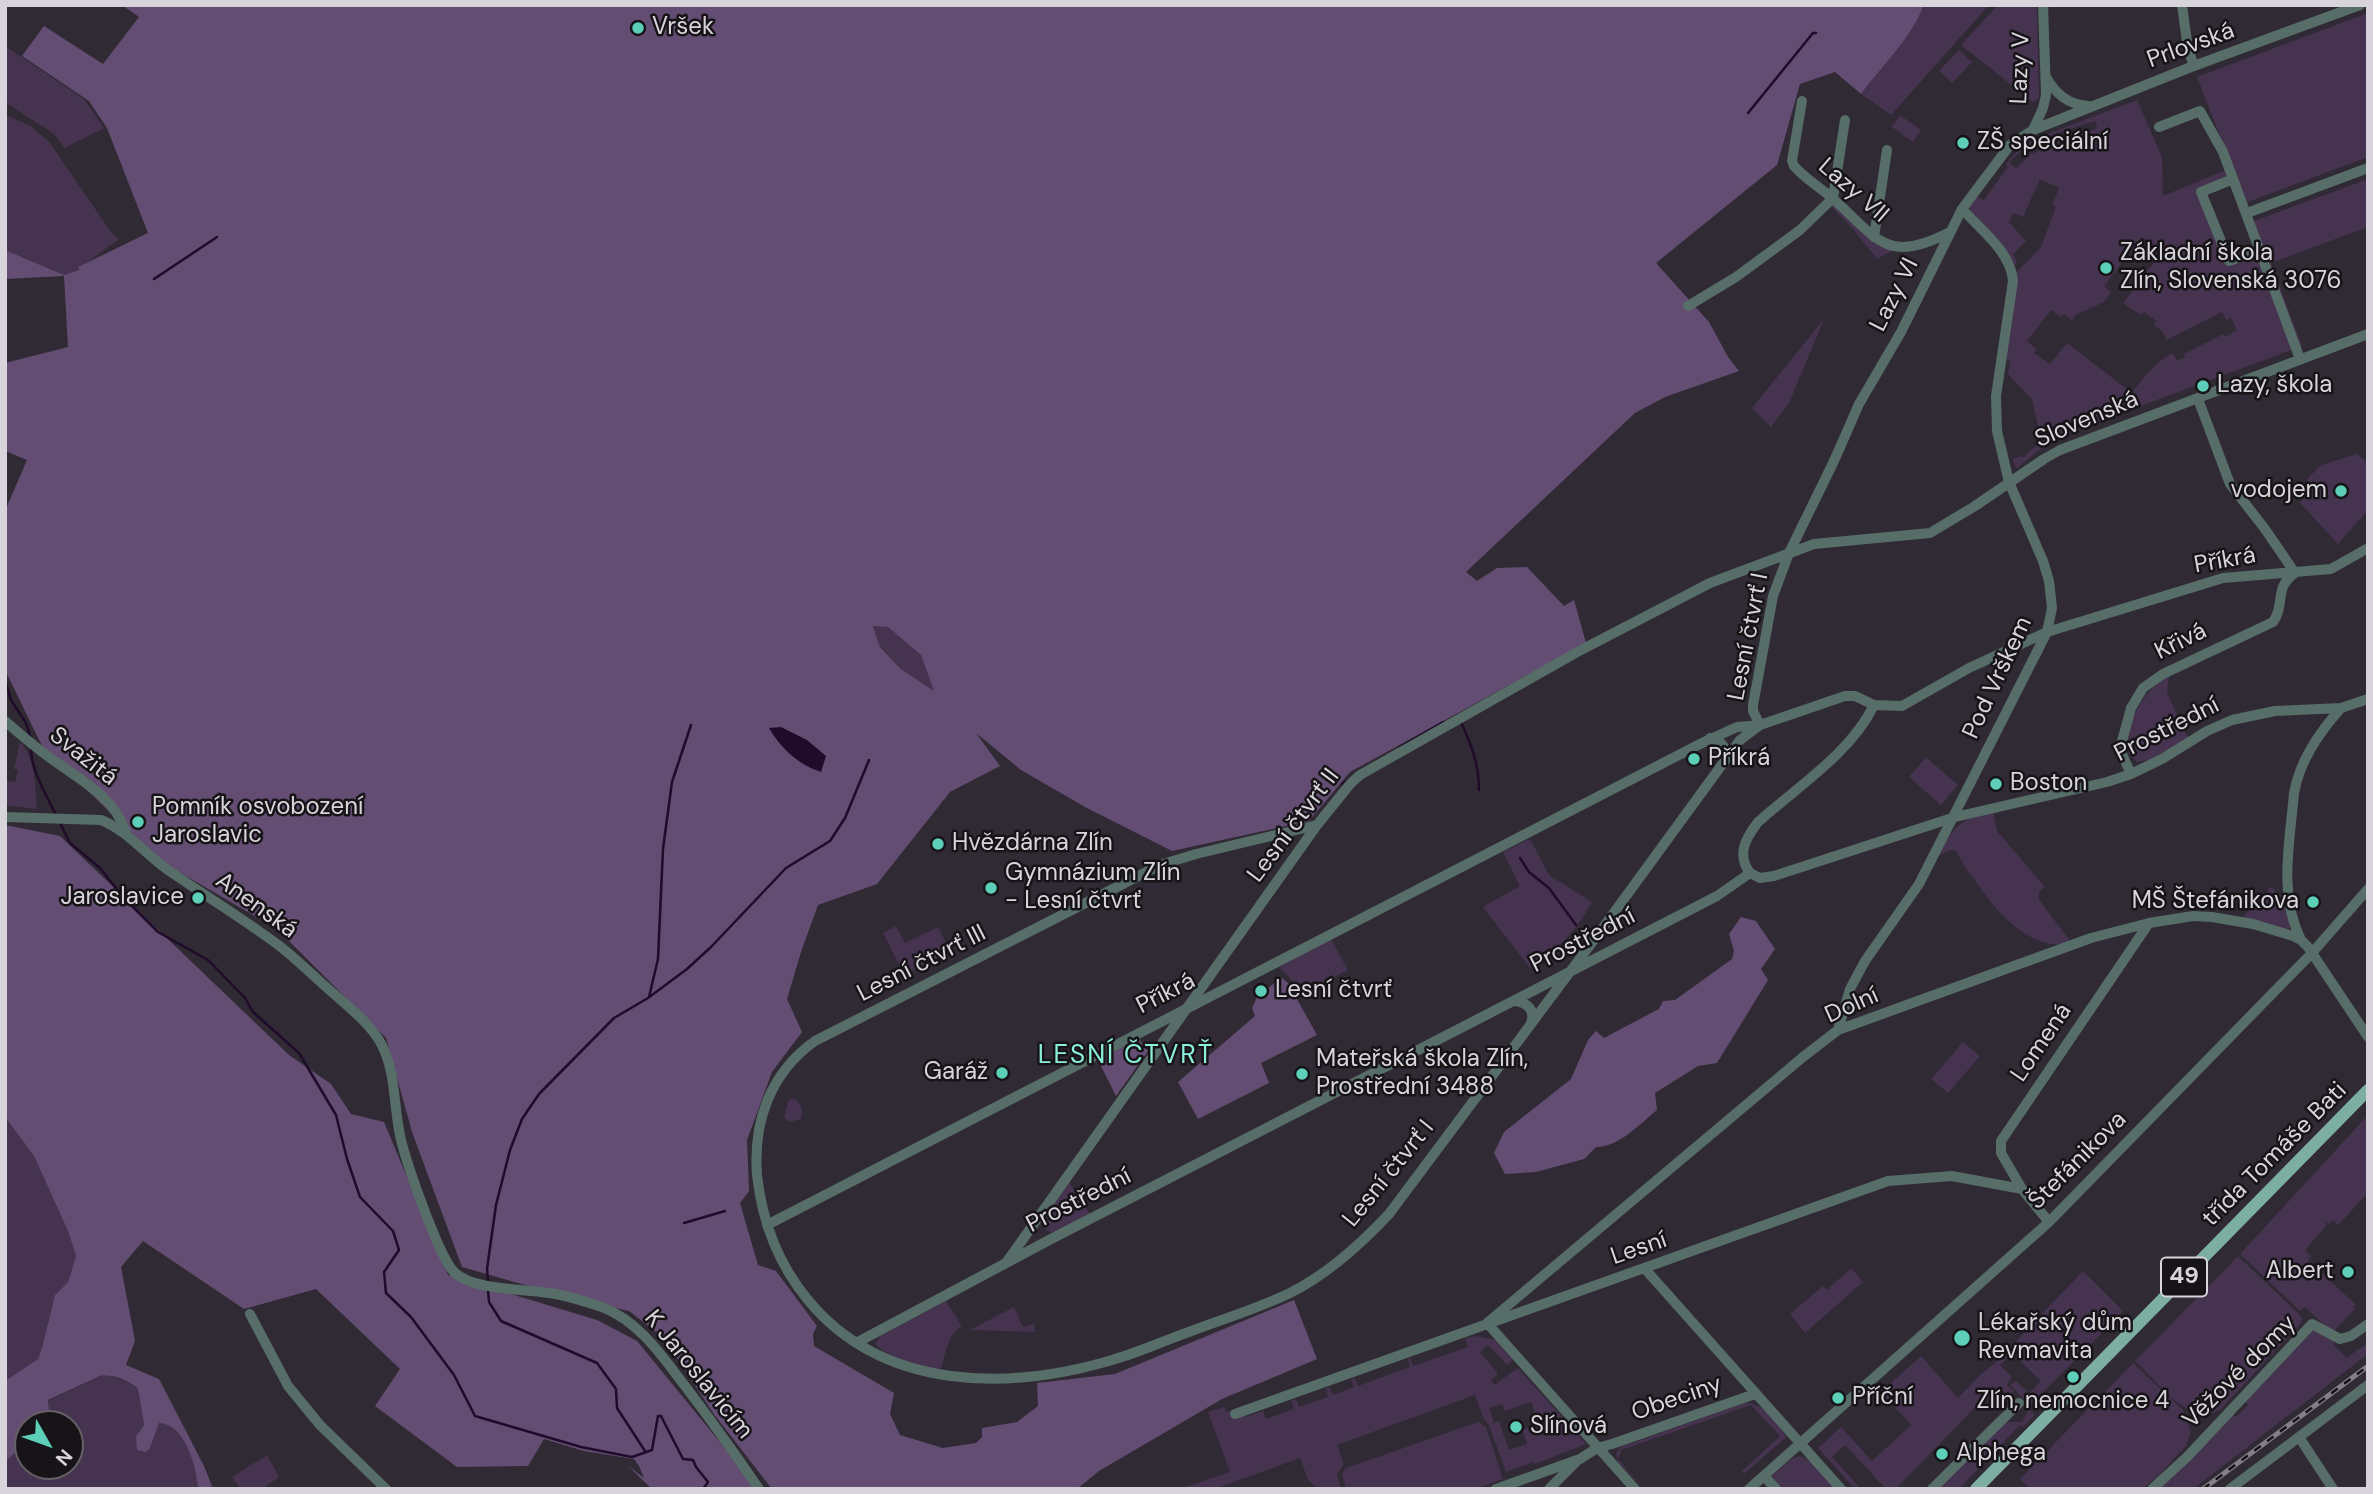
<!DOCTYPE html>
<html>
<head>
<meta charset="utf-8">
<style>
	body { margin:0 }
	#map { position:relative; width:2373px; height:1494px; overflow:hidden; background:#302a34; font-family:"DM Sans",sans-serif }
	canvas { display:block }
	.frame { position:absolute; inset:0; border:7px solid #d8d4db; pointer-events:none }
	.north { position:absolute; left:14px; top:1410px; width:70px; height:70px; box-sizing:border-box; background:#171418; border:2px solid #646166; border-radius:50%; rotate:130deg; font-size:19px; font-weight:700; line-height:28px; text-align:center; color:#d8d4db }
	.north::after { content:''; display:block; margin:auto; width:24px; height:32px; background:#5dceb8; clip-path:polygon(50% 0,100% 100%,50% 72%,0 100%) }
</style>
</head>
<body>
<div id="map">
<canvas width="2373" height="1494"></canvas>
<div class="frame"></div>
<div class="north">N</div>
</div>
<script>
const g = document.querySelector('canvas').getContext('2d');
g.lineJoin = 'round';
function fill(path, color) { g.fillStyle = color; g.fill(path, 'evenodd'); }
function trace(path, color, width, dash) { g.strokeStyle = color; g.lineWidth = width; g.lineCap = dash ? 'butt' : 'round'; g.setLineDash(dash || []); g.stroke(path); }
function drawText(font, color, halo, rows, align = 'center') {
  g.font = font + ' "DM Sans",sans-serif'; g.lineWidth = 5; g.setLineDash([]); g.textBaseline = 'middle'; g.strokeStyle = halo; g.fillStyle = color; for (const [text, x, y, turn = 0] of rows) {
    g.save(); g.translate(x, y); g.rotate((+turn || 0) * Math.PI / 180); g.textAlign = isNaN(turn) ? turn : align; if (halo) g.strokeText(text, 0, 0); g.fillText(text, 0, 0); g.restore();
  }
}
const green = new Path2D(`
	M1924,5H1989L1891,115L1861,94C1883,65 1910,40 1924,5Z
	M1998,5H2037L2039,98L2033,102L1961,45Z
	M2368,13V157L2248,202L2243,195L2197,77Z
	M5,46L84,99L104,128L64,148L54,134L5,102Z
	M1959,50L1972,62L1952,83L1939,71Z
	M2137,100L2162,157L2163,196L2228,169L2226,176L2202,187L2199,198L2224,261L2257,253L2254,221L2368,179V227L2271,263L2302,346L2079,429L2039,450L2016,469L2013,459L2021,456L2023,458L2032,449L2042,443L2032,399L2008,374L2010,360L2004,359L2016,273L2041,247L2056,207L2052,205L2059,188L2040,179L2023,217L2013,213L2009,222L2026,241L2013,254L2017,262L2015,265L2009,254L1972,214L1969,206L1977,196L1984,200L2008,167L2006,164L2019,149L2037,138ZM2095,121L2097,128L2031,154L2016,168L2009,163C2024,142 2071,128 2095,121ZM2142,237L2162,252L2123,303L2141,315L2144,312L2156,321L2154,325L2163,332L2167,340L2222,312L2226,320L2231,318L2237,330L2225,337L2223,334L2184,354L2185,357L2177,361L2173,353C2155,362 2144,377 2132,393L2067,343L2050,364L2034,353L2036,349L2027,341L2051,310L2061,317L2064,314L2072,320L2076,315L2104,302L2111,292L2104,286Z
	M5,115L31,126L50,143L111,232L119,239L73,273L64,275L5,250Z
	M1900,115L1921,130L1913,142L1892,127Z
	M1830,205L1835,206L1896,249L1877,259L1853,229Z
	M1824,319L1789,403L1771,427L1752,408Z
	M2357,454L2368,463V510L2338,544L2300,503L2311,490L2307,479L2321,465Z
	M873,625L888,627L921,655L935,692L901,669L880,646Z
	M2169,676L2167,693L2188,738L2150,760L2137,762L2128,753C2128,718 2140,694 2169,676Z
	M20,742C36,758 35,787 37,809L5,805V780L15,782L18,770L14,769Z
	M1926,757L1958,785L1941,805L1909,777Z
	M1993,811L1997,831L2045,887L2039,891V900L2071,942C2031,956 1989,904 1971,874L1970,875L1956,851L1951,850L1937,856C1953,827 1960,819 1993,811Z
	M1530,839L1549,875L1592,902C1574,934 1560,947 1530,968L1483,907L1520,886L1503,852Z
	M2271,887L2284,898L2291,923L2290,927L2285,931L2241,919Z
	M896,926L905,943L938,927L950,951L904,975L883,933Z
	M1331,939L1348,970L1299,995L1290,978L1280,968L1285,963Z
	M1963,1042L1980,1056L1948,1093L1931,1079Z
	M793,1098C802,1102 803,1111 801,1119L789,1122L784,1117L788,1101Z
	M2368,1115V1193L2338,1225L2333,1220L2329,1224L2326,1222V1226L2305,1250L2311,1256L2308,1260L2356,1305L2353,1307L2355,1309L2333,1332L2334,1345L2346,1358L2368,1343V1354L2193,1489H2157L2231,1415L2236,1417L2248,1405L2245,1400L2312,1330L2328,1329L2305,1307L2300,1311L2240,1254Z
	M5,1117L34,1156L68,1231L76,1256L68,1282L55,1295L42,1348L38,1359L5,1381Z
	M1069,1182L1090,1214L1054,1233L1047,1231L1043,1226V1219Z
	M2238,1256L2298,1313L2302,1318L2301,1323L2221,1409C2188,1429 2157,1380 2135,1361Z
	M1851,1268L1863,1282L1805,1333L1790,1314L1823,1286L1827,1290Z
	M2083,1271L2123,1311L2030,1406L2010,1385L2016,1381L2029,1393L2041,1381L2012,1353L2000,1365L2012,1377L2007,1385L2014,1391L1998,1408L1985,1397L1896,1489H1886L1845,1445L1832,1457L1861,1489H1855L1818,1448L1841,1427L1872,1461L1911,1425L1881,1392L1921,1356L1958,1398L1981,1374L1996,1362Z
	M946,1301L962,1326C947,1335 946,1353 941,1369C926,1369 884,1356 875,1344L880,1336Z
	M1014,1307L1023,1327L1034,1324L1035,1332L970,1330Z
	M1477,1336L1496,1340L1513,1360L1507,1365L1488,1345L1480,1352L1497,1372V1375L1491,1380L1494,1385L1518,1368L1569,1424L1564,1429L1570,1435L1574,1430L1586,1444L1535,1464L1534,1462L1506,1472L1489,1425L1484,1419L1475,1395L1337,1445L1344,1464L1337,1475L1341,1489H1318L1308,1480L1300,1458L1215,1489H1180L1230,1472L1208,1412L1224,1407L1227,1412L1238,1408L1246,1417L1263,1411L1266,1419L1294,1409L1291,1401L1296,1399L1299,1407L1328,1397L1326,1388L1329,1387L1333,1395L1354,1387L1351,1379L1355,1378L1358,1386L1410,1367L1408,1359L1410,1358L1413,1366L1468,1347L1465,1338ZM1531,1402L1539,1423L1522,1430L1527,1444L1509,1450L1499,1421L1494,1423L1489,1408L1502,1404L1505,1411Z
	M2133,1363L2183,1410L2191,1431L2186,1446L2159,1475L2142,1489H2030L2020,1479Z
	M107,1375L128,1382L138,1389L144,1425L138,1432L141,1452L150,1448L159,1423C185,1425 197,1467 198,1489H5V1462L28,1441V1466H70V1424H48L50,1422L48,1401L100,1376Z
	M1745,1403C1763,1402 1778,1423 1786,1437L1744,1474L1742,1471L1780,1436L1751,1405L1621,1450L1618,1459L1644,1489L1618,1462L1616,1453L1621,1447Z
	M2025,1405L2035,1415L2023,1427L2020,1425L1959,1489H1932L2006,1422H2022L2027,1413Z
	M1478,1422L1486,1427L1503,1479L1475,1489H1346L1342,1474L1346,1468Z
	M267,1455L279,1477L262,1489H241L232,1477Z
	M1799,1456L1811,1461L1835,1489H1778L1772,1476L1793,1458Z`);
const forest = new Path2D(`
	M122,5H1924C1910,40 1883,65 1861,94L1835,72L1800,84L1777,165L1656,263L1709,322L1728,357L1739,371L1665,397L1635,413L1466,572L1477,581L1497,568L1527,567L1564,606L1574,600L1586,643L1350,772L1309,821L1172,851L1085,807L1021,770L976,733L1000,766L950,792L877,884L818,905L801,952L787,999L802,1032L772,1072L747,1140L749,1191L740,1203L758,1265L776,1271L817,1326L813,1334L814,1346L894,1393L890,1414L900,1435L943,1448L976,1443L982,1437V1428L1017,1422L1038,1406L1037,1383L1115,1374L1294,1300L1317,1359L1222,1399L1099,1471L1077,1489H772L713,1413L664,1338L629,1311L574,1299L462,1267L412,1132L386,1038L277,929L162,862L43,748L5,670V511L27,460L5,451V363L68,347L64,276L5,279V250L64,275L79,270L78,267L148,233L107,128L89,101L22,56L44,26L103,64L139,17ZM873,626L888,627L921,655L934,691L901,669L880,647Z
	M5,825L60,836L289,1055L331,1084L351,1114L384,1122L448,1275L597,1320L637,1341L737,1463L753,1489H652L627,1465L644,1478L639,1466L634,1459L584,1451L544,1439L528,1466L457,1467L375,1406L400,1369L316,1289L244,1309L143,1241L121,1267L135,1341L126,1365L159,1379L204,1466L213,1489H198C197,1468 185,1424 159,1423L150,1448L146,1452L137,1450L136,1436L144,1425L138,1389C128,1380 113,1374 100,1376L48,1400L50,1422L28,1424V1441L5,1462V1381L38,1359L42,1348L55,1295L68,1282L76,1256L68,1231L34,1156L5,1117Z
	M1741,917L1756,921L1775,949L1761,969L1768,980L1717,1063L1698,1066L1655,1093L1657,1110C1640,1124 1619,1147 1596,1147L1584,1159L1536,1172L1505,1174L1494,1153L1504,1132L1571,1079L1588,1040L1596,1031L1604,1038L1653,1012L1659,1009L1663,1001L1675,1000L1732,959L1734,951L1729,934Z
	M1282,978L1288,983L1317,1035L1261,1063L1269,1083L1198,1119L1178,1082L1255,1016L1252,1008L1258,995Z
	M1139,1039L1148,1051L1116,1096L1098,1060Z`);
const water = new Path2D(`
	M781,727L807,740L826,756L821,772C799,765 781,749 769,728Z`);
const stream = new Path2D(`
	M1748,113L1813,33H1816
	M154,279L217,237
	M5,679L11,700L26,723L31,739
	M1460,720C1471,744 1479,763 1479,790
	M31,746C30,769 46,794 56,815
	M1400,747L1443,722
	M1342,784L1353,776
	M59,821L70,843L100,868L123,897L158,932L208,960L245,998L253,1012L299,1053L336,1115L347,1159L360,1197L393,1231L399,1250L384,1272L386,1293L411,1317L454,1375L475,1416L581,1447L632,1457L652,1450L658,1416H661L683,1459L693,1460L696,1467L708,1482L703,1489
	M1520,858L1529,872L1549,888L1576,925
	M649,997L658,959L663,849L672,782L691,725
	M684,1223L725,1211
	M488,1282L487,1269L496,1205L510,1150L522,1119L539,1094L614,1018L648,998L687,969L711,947L786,868L830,841L845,818L869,760
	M488,1290L489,1302L501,1321L597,1363L616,1389L617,1408L645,1451`);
const minor = new Path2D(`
	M2182,5L2188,49L2194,66
	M2046,77C2056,94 2068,105 2089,106
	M1802,101L1792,161L1794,166C1804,178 1820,187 1832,198C1877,237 1885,266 1950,232
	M2159,127L2200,111L2223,152L2300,359
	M2033,130L2043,108L2046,95L2043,5
	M2233,179L2201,192L2229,261L2261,250
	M2247,213L2368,168
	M1874,237L1887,150
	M1688,306L1736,277L1800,230L1833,198L1845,120
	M2198,399L2230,484L2265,529L2295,573
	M5,721C21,735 36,748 53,760C82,781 113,796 126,832
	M1760,725L1753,711V705L1773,596L1789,553L1834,461L1859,404L1901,332L1962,209L2010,145L2033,130L2191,67L2360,5
	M1710,738C1722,741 1727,747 1726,758
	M2131,774L2122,754L2121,745L2131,708L2143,688L2163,674L2273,622C2286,604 2273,588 2295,573
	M5,817L101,820C128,831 144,853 168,870C204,895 242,918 277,944C297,959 314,977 333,993C351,1009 376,1028 385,1052C395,1077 394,1103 399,1130C403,1155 438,1255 454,1272C473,1291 530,1289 556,1294C571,1297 587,1302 602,1307C639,1321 662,1356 685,1386C711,1420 735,1454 759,1489
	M1317,825L1196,854L1160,865L815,1041C770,1073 753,1122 757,1175C762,1221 779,1265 808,1300C883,1391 1008,1391 1112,1360C1137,1353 1161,1342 1186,1333C1220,1320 1257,1309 1290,1293C1328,1274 1360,1245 1389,1214L1602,929L1740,740L1760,725
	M1750,873L1760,878L1774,876L1955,817L2107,782L2131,774L2162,759L2207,731L2232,720L2275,711L2341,708L2368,699
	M1750,873C1736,854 1746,838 1758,822C1797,787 1851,753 1874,705
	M2301,940C2278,894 2290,842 2294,793C2300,760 2319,733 2341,708
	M1514,1001C1527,1002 1536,1010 1531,1023
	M1838,1030L1850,989L1865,961L1919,884L2047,632L2052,608L2049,581L2043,561L2009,482L1997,431L1996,396L2013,281C2011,252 1981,230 1962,209
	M2022,1189L2001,1153V1141L2149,923
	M767,1225L1704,742L1737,727L1760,725L1845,696H1855L1874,705L1902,706L1969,668L2047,632L2223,578L2331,569L2368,548
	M1006,1263L1317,825L1351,783L1360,775L1581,650L1710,583L1814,544L1930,533L1975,506L2044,459L2060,450L2368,334
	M1645,1269L1841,1489
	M250,1314L288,1386L320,1425L386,1489
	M1487,1323L1803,1057L1838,1030L2091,938L2149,923L2193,916L2212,917L2253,924L2293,936L2301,940L2308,947L2368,1037
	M1487,1323L1635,1489
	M856,1343L1053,1238L1717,896L1750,873
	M1235,1414L1888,1181L1952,1176L2022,1189L2049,1222
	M2299,1437L2333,1489
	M1764,1476L1776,1489
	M1496,1489L1580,1459L1597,1448L1612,1444L1755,1394
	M1549,1489L1576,1462
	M1749,1489L2049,1222L2312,953L2368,889
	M1932,1489L2019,1403
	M2152,1489L2187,1457L2312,1324L2340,1339L2351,1336L2368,1324
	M2230,1489L2368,1385`);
const major = new Path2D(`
	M1976,1489L2368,1090`);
const rail = new Path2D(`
	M2203,1489L2368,1366`);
const markers = [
	[638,28,7,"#5dceb8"],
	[1963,143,7,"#5dceb8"],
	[2106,268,7,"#5dceb8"],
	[2203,386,7,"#5dceb8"],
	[2341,491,7,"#5dceb8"],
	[1694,759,7,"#5dceb8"],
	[1996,784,7,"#5dceb8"],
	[138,822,7,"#5dceb8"],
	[938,844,7,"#5dceb8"],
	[991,888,7,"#5dceb8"],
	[198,898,7,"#5dceb8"],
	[2313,902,7,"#5dceb8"],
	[1261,991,7,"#5dceb8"],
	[1002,1073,7,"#5dceb8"],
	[1302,1074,7,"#5dceb8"],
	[2348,1272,7,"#5dceb8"],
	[1962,1338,9,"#5dceb8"],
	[2073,1377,7,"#5dceb8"],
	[1838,1398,7,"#5dceb8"],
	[1516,1427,7,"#5dceb8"],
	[1942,1454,7,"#5dceb8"]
];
const shields = [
	[2184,1277,46]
];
const shieldNames = [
	["49",2184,1277]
];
const poiNames = [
	["Vršek",652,28],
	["ZŠ speciální",1977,143],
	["Základní škola",2120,254],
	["Zlín, Slovenská 3076",2120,282],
	["Lazy, škola",2217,386],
	["vodojem",2327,491,"right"],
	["Příkrá",1708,759],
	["Boston",2010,784],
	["Pomník osvobození",152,808],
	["Jaroslavic",152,836],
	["Hvězdárna Zlín",952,844],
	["Gymnázium Zlín",1005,874],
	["- Lesní čtvrť",1005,902],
	["Jaroslavice",184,898,"right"],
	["MŠ Štefánikova",2299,902,"right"],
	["Lesní čtvrť",1275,991],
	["Mateřská škola Zlín,",1316,1060],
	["Prostřední 3488",1316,1088],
	["Garáž",988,1073,"right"],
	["Albert",2334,1272,"right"],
	["Lékařský dům",1978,1324],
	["Revmavita",1978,1352],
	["Příční",1852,1398],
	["Zlín, nemocnice 4",2073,1402,"center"],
	["Slínová",1530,1427],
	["Alphega",1956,1454]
];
const streetNames = [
	["Prlovská",2191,46,-20],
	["Lazy V",2021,68,-88],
	["Lazy VII",1853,191,41],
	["Lazy VI",1895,295,-63],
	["Slovenská",2087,420,-23],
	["Příkrá",2225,561,-10],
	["Lesní čtvrť I",1749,637,-79],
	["Křivá",2181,642,-26],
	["Pod Vrškem",1998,678,-65],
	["Prostřední",2167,730,-27],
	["Svažitá",83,757,38],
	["Lesní čtvrť II",1294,826,-53],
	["Anenská",256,906,36],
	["Prostřední",1583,941,-27],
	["Lesní čtvrť III",922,964,-27],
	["Příkrá",1166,994,-27],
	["Dolní",1852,1006,-24],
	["Lomená",2042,1043,-56],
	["třída Tomáše Bati",2275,1155,-45],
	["Štefánikova",2078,1161,-45],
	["Lesní čtvrť I",1389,1174,-51],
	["Prostřední",1079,1201,-27],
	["Lesní",1639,1249,-19],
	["Věžové domy",2240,1372,-45],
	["K Jaroslavicím",698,1375,51],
	["Obeciny",1677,1399,-19]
];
const neighbourhoodNames = [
	["LESNÍ ČTVRŤ",1126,1056]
];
fill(green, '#45334f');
fill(forest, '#644d72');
fill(water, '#200b2b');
trace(stream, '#200b2b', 2.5);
trace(minor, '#566d68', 10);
trace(major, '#7caea2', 12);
trace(rail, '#837e87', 5);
trace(rail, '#171418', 2.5, [8]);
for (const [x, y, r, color] of markers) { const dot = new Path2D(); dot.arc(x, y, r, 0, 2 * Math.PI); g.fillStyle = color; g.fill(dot); trace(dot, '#171418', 2.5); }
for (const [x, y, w] of shields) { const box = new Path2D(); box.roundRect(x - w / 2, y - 19.5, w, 39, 5); g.fillStyle = '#171418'; g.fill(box); trace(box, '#d8d4db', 2); }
drawText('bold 23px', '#d8d4db', null, shieldNames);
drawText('24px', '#d8d4db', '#171418', poiNames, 'left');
drawText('24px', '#d8d4db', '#171418', streetNames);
g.letterSpacing = '2px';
drawText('26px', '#8bf0db', '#171418', neighbourhoodNames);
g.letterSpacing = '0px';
</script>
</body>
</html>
